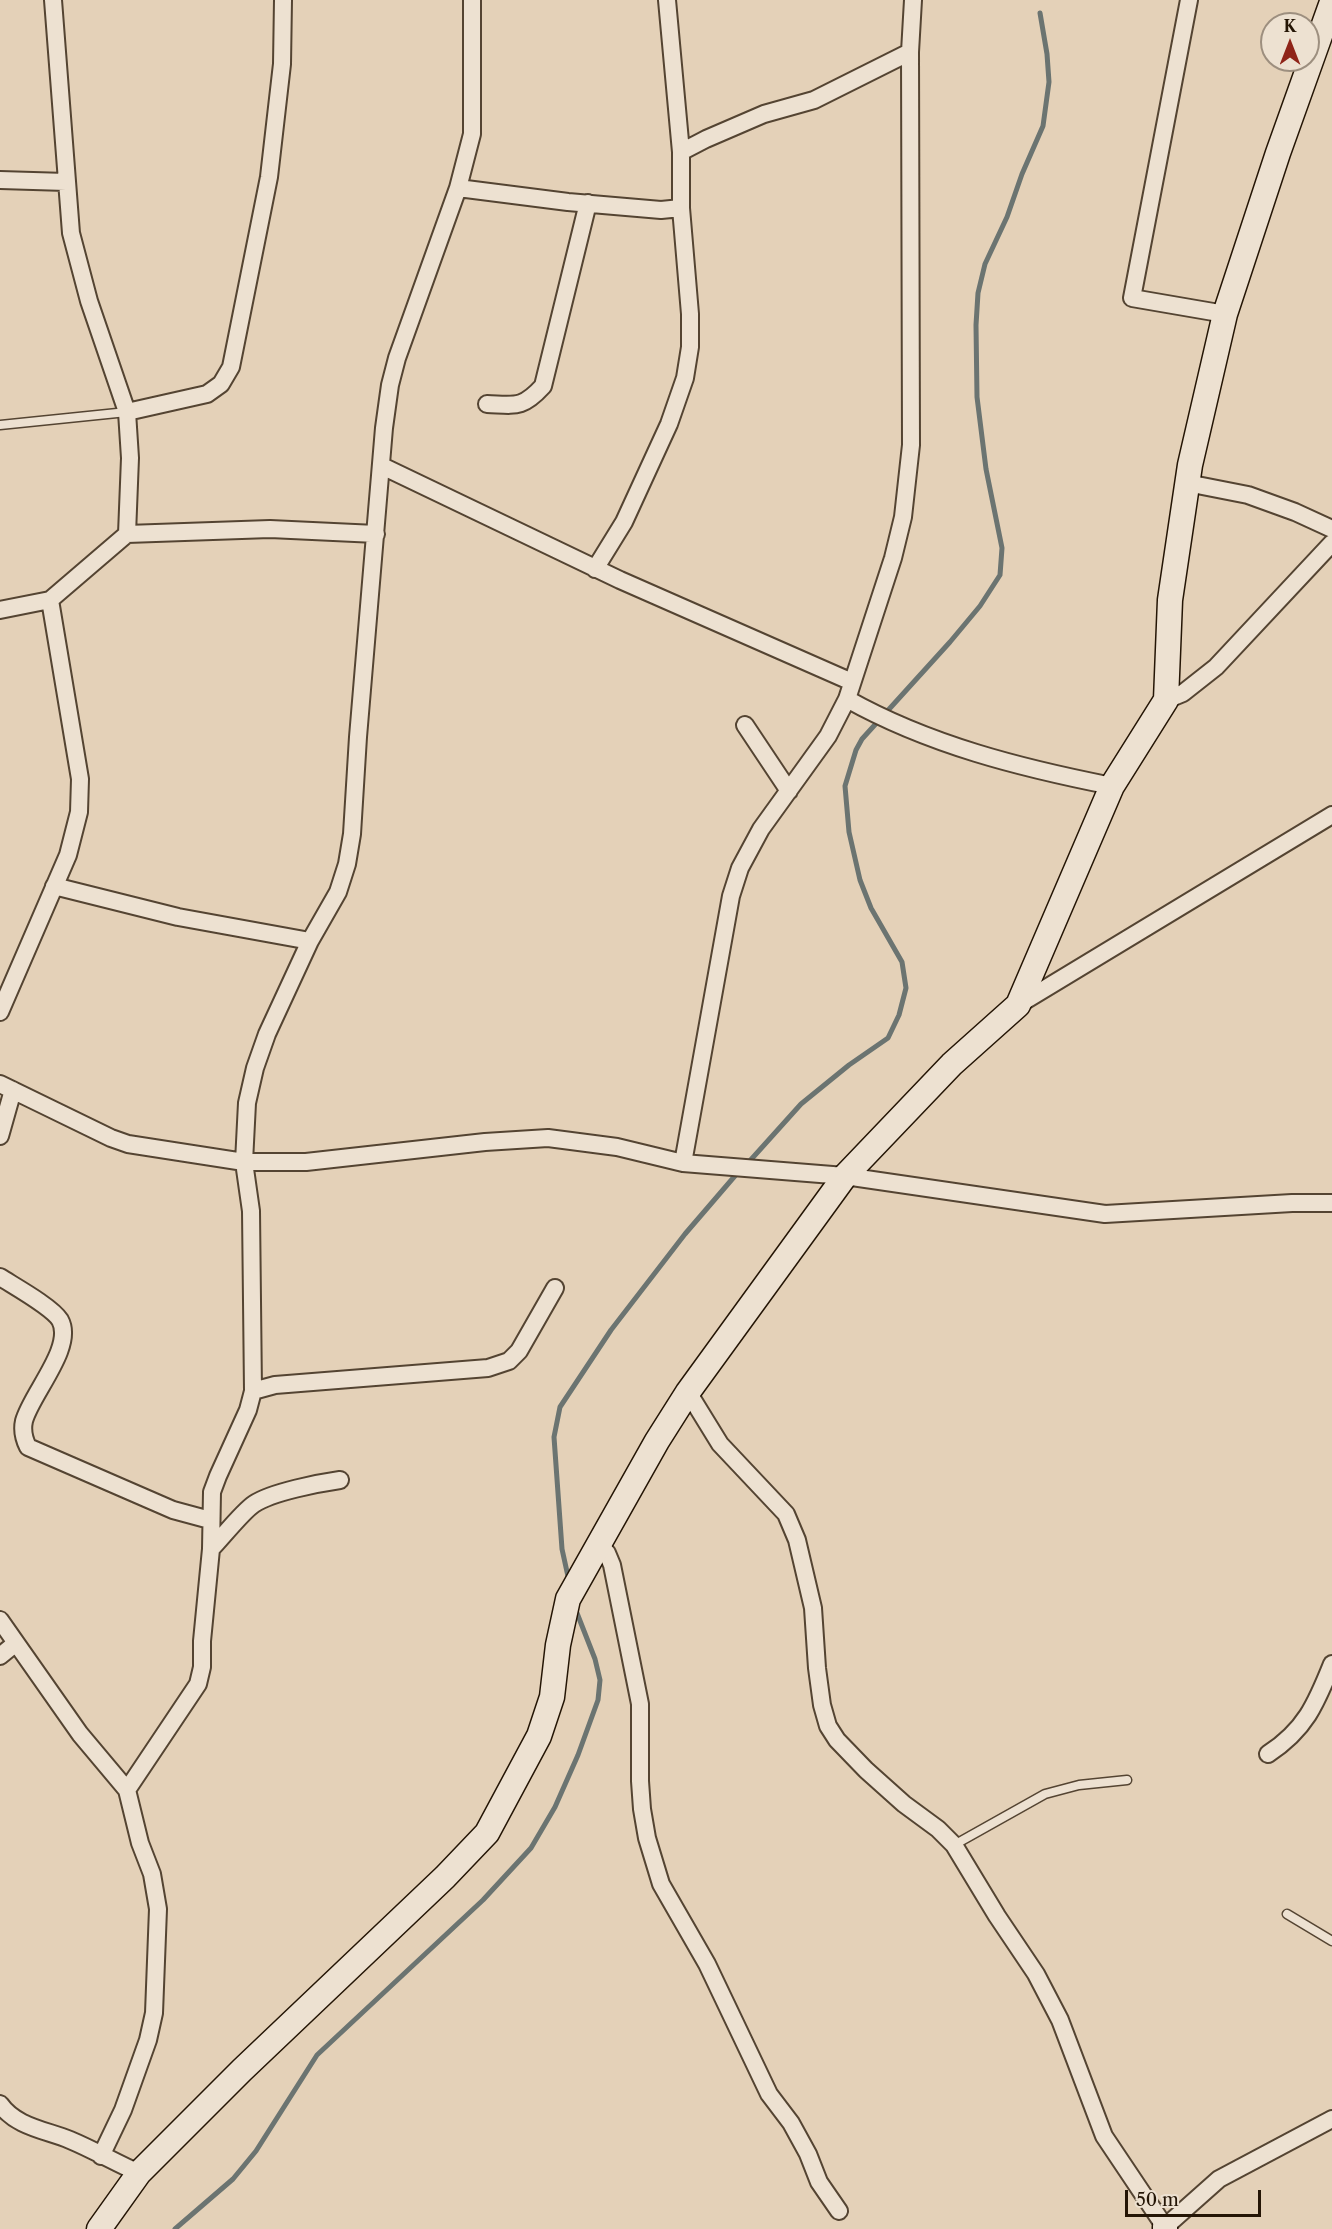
<!DOCTYPE html>
<html>
<head>
<meta charset="utf-8">
<style>
	body { margin:0 }
	#map { position:relative; width:1332px; height:2229px; overflow:hidden; background:#e4d1b8; font-family:"Libre Caslon Text",serif }
	canvas { display:block }
	.north { position:absolute; left:1260px; top:12px; width:60px; height:60px; box-sizing:border-box; background:#ede1d1; border:2px solid #9d8f7f; border-radius:50%; rotate:0deg; font-size:16px; font-weight:700; line-height:24px; text-align:center; color:#241505 }
	.north::after { content:''; display:block; margin:auto; width:21px; height:27px; background:#8f2418; clip-path:polygon(50% 0,100% 100%,50% 72%,0 100%) }
	.scale { position:absolute; left:1125px; top:2190px; width:136px; height:27px; box-sizing:border-box; border:3px solid #241505; border-top:0; padding-left:8px; font-size:18px; line-height:21px; white-space:nowrap; color:#241505; -webkit-text-stroke:4px #ede1d1; paint-order:stroke }
</style>
</head>
<body>
<div id="map">
<canvas width="1332" height="2229"></canvas>
<div class="north">K</div>
<div class="scale">50 m</div>
</div>
<script>
const g = document.querySelector('canvas').getContext('2d');
g.lineJoin = 'round';
function trace(path, color, width, dash) { g.strokeStyle = color; g.lineWidth = width; g.lineCap = dash ? 'butt' : 'round'; g.setLineDash(dash || []); g.stroke(path); }
const stream = new Path2D(`
	M747,1164L801,1104L849,1065L888,1038L899,1015L906,988L902,962L871,908L860,880L849,832L845,786L856,750L862,739L950,642L980,606L1000,575L1002,548L986,469L977,397L976,325L978,293L985,264L1007,217L1022,174L1043,126L1049,82L1047,54L1040,13
	M569,1581L562,1549L554,1437L560,1407L611,1330L685,1234L740,1170
	M175,2229L233,2179L256,2151L317,2055L483,1900L531,1848L555,1807L578,1755L598,1700L600,1680L595,1659L575,1608`);
const lane = new Path2D(`
	M0,425L127,412
	M954,1845L1045,1794L1079,1785L1127,1780
	M1287,1914L1332,1941`);
const street = new Path2D(`
	M53,0L71,233L89,301L127,412L130,458L127,534
	M1189,0L1132,298L1225,314
	M681,152L706,139L764,114L814,100L910,52
	M0,180L66,182
	M458,188L568,202L661,210L681,208
	M487,404C515,405 522,409 543,386L588,203
	M127,412L207,394L221,384L231,367L269,177L282,64L283,0
	M382,466L620,580L852,682
	M1187,483L1248,495L1295,512L1332,529
	M595,569L624,522L669,424L685,378L690,347V314L681,208V152L667,0
	M0,610L50,600L127,534L270,529L376,534
	M847,699C929,745 1021,768 1112,786
	M1166,700L1183,693L1216,667L1332,543
	M745,725L789,791
	M54,886L178,917L310,941
	M1018,1005L1332,815
	M0,1012L68,855L79,812L80,779L50,600
	M0,1084L111,1138L128,1144L244,1162H306L485,1142L548,1138L617,1147L683,1163L845,1176L1105,1214L1292,1203H1332
	M0,1136L13,1090
	M683,1163L731,896L740,868L761,829L828,736L847,699L893,558L903,517L911,445L910,52L913,0
	M0,1277C14,1286 52,1307 60,1320C75,1347 31,1394 24,1421C22,1430 24,1439 28,1447L173,1510L210,1520
	M253,1391L275,1385L488,1368L509,1361L519,1351L555,1288
	M688,1392L720,1444L786,1514L797,1540L813,1608L817,1668L822,1705L828,1726L837,1740L866,1770L904,1804L938,1829L954,1845L997,1916L1036,1974L1060,2020L1104,2136L1165,2227L1219,2179L1332,2119
	M598,1544L607,1553L612,1565L640,1704V1781L642,1809L647,1838L661,1884L707,1964L769,2094L791,2123L808,2154L819,2182L839,2211
	M211,1549C222,1538 242,1512 254,1504C272,1492 319,1483 340,1480
	M0,1620L80,1734L127,1790L140,1843L152,1874L158,1909L154,2013L148,2040L123,2110L101,2156
	M0,1656L16,1643
	M1268,1754C1305,1730 1316,1704 1332,1664
	M127,1790L198,1684L202,1667V1641L211,1549L212,1492L218,1476L248,1410L253,1391L251,1211L244,1162L247,1103L255,1068L267,1034L310,941L338,892L347,864L352,834L358,737L384,428L390,385L397,358L458,188L472,134V0
	M0,2104C16,2127 46,2130 70,2140C94,2150 116,2163 139,2173`);
const secondary = new Path2D(`
	M99,2229L139,2173L242,2070L445,1877L487,1833L539,1736L552,1697L558,1645L568,1599L657,1441L688,1392L845,1176L952,1064L1018,1005L1112,786L1166,700L1170,600L1190,465L1225,314L1278,153L1332,2
	M1165,2229V2227`);
trace(stream, '#6b7471', 5);
trace(lane, '#544432', 11);
trace(street, '#544432', 20);
trace(secondary, '#241505', 27);
trace(lane, '#ede1d1', 8);
trace(street, '#ede1d1', 16);
trace(secondary, '#ede1d1', 24);
</script>
</body>
</html>
